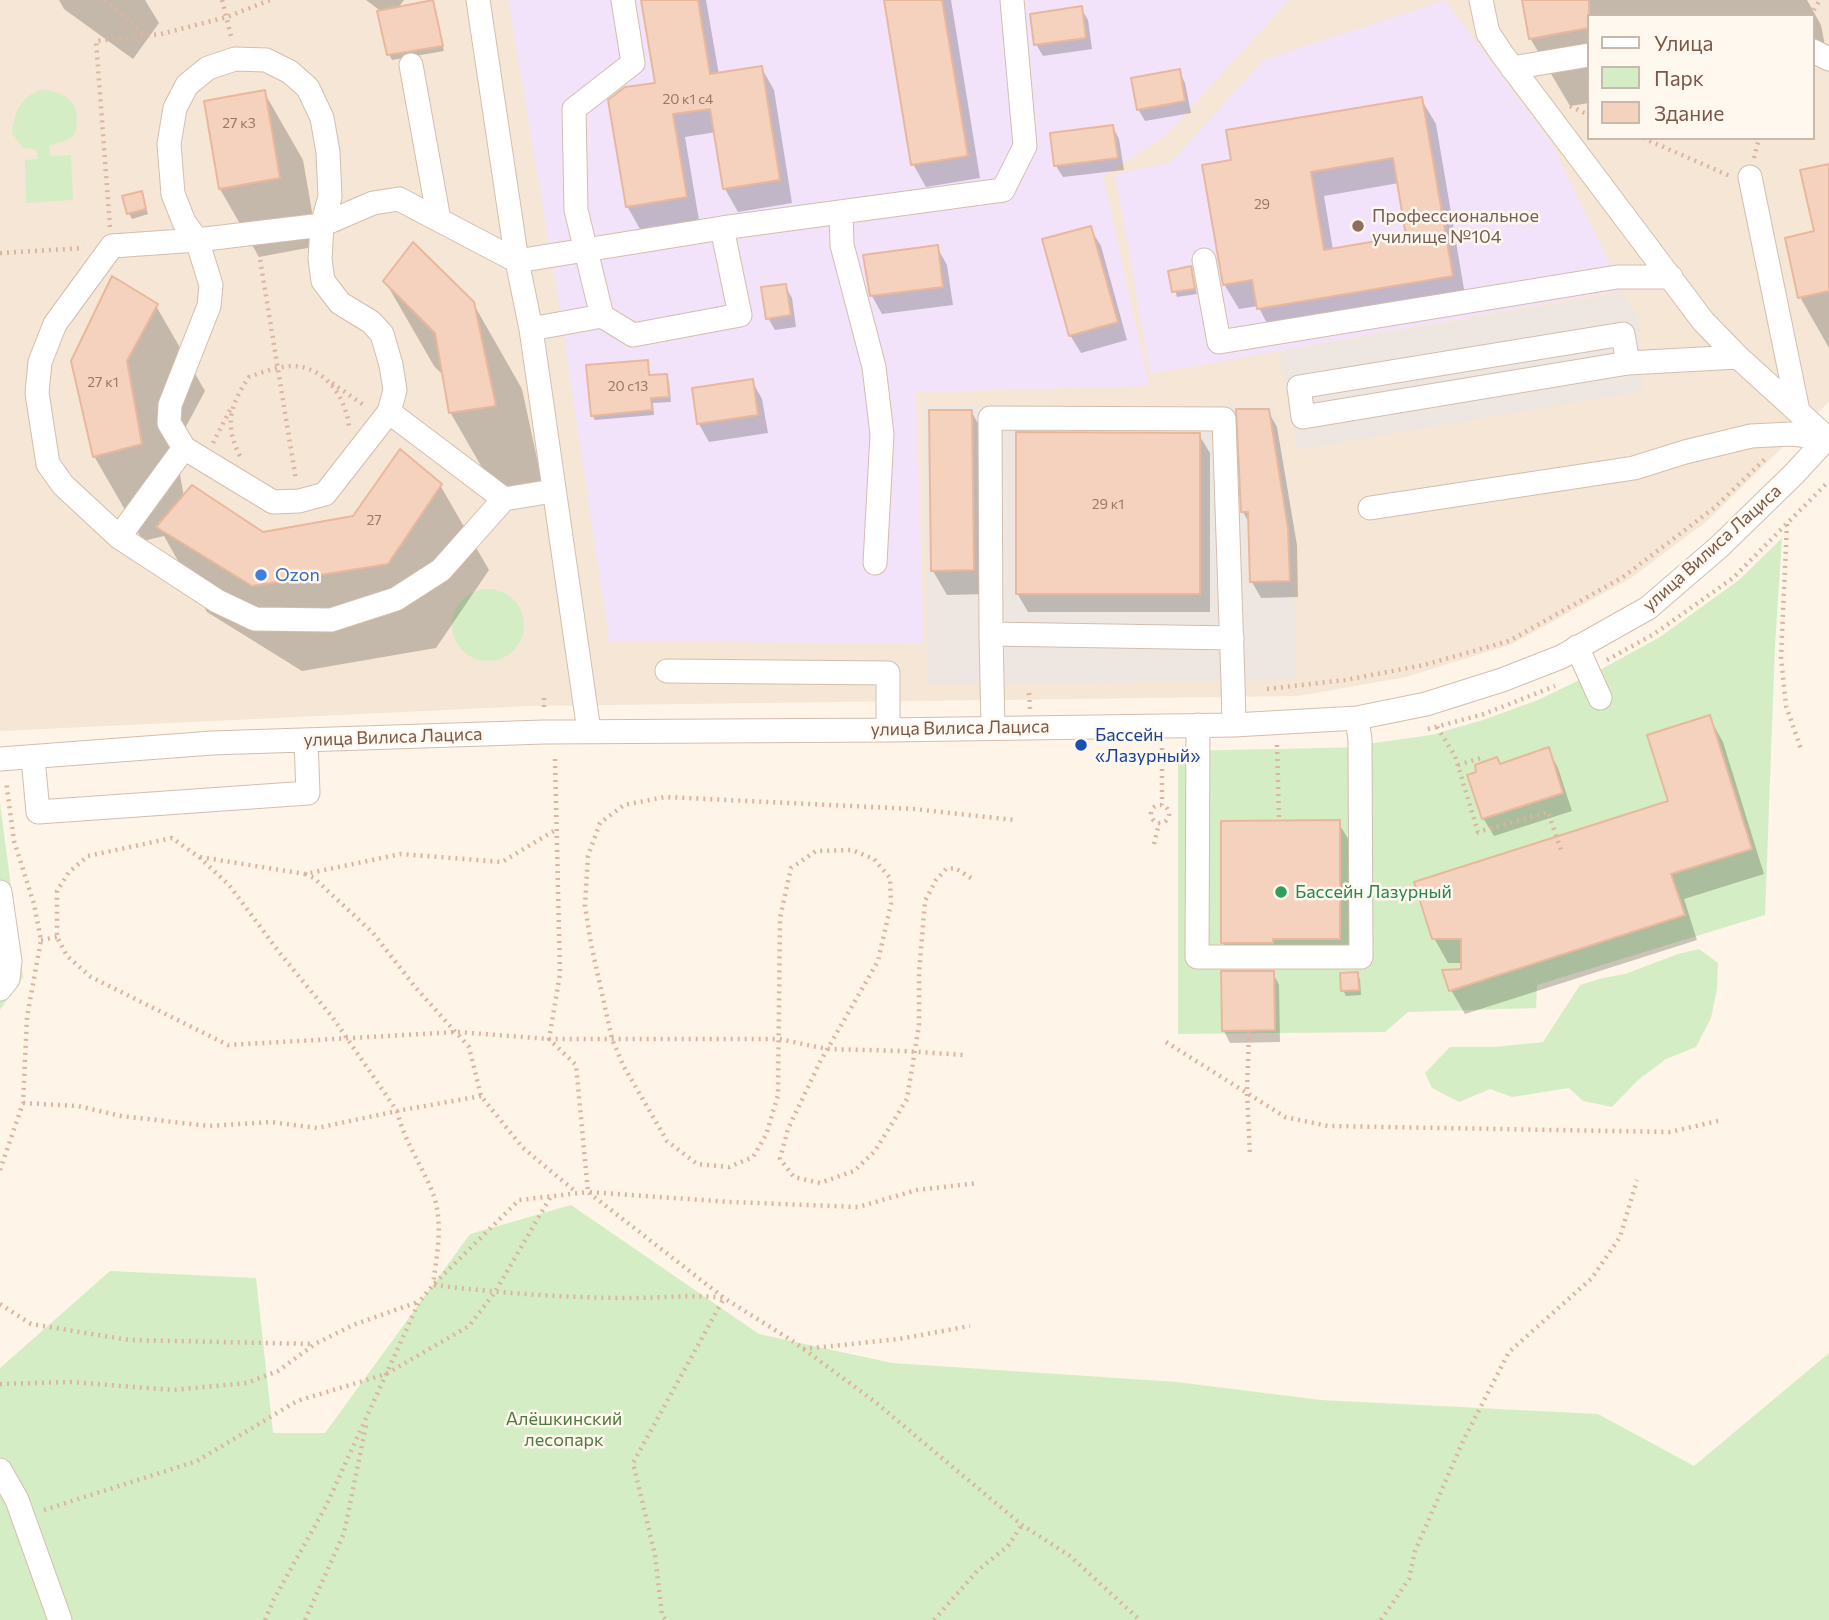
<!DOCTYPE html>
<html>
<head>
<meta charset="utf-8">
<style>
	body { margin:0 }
	#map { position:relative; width:1829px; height:1620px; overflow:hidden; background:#fef4e7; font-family:Commissioner,sans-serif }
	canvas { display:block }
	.legend { position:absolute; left:1587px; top:14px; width:228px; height:126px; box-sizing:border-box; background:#fff8ef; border:2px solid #cab8ad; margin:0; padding:9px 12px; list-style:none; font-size:21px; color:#7a5949 }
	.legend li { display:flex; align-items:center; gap:14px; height:35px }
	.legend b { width:35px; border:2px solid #cab8ad }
</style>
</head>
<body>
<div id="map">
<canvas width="1829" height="1620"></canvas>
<ul class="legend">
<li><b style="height:9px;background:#fff"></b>Улица</li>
<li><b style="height:19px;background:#d5edc4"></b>Парк</li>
<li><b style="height:19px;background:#f5d2bd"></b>Здание</li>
</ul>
</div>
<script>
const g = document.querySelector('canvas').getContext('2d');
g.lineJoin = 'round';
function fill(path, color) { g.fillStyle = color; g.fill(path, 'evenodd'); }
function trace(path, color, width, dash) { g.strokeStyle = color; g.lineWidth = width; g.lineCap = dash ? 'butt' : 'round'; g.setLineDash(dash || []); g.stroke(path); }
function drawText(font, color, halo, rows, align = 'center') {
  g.font = font + ' Commissioner,sans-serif'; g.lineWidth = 5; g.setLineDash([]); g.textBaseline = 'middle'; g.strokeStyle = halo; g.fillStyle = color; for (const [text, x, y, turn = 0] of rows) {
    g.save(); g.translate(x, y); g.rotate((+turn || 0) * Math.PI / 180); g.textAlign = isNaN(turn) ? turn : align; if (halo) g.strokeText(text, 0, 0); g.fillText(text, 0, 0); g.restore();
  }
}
const residential = new Path2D(`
	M0,0H1829V402L1707,521L1631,578L1512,644L1406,677L1298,696L530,706L0,731ZM1589,16H1813V138H1589Z`);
const industrial = new Path2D(`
	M1622,293L1639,321L1643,391L1298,450L1279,352Z
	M924,406H1274L1293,524L1296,680L928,685Z`);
const education = new Path2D(`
	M508,0H1289L1165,136L1103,176L1149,386L916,392L924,644L609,641L562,323Z
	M1445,0L1551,142L1623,290L1150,374L1115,174L1170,163L1263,60Z`);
const green = new Path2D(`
	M43,89C60,93 77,98 77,119C77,123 76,131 74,135C68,142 56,143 49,146L50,156L71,155L73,200L26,203L25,160L38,159L36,149L23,148L12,133C15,111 20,97 43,89Z
	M1782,538L1775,645L1765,915L1537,985L1536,1008L1408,1012L1385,1032L1178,1034V751L1367,747V744L1431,735L1483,720L1538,700L1596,672L1660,637L1739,580Z
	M452 625a36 36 0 1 1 72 0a36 36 0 1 1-72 0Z
	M0,803L23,977L0,1010Z
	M1699,949L1718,963L1717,989L1711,1018L1696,1047L1666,1059L1638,1080L1612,1107L1583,1101L1569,1088L1512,1097L1490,1089L1459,1102L1432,1088L1425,1073L1450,1047H1494L1543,1042L1580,985L1603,978L1625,974L1678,954Z
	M571,1205L759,1334L892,1363L1177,1382L1321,1400L1598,1414L1694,1466L1829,1353V1620H0V1368L110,1271L256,1278L273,1433H325L470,1234Z`);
const shadow = new Path2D(`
	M59,0H145L159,23L133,59L64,9Z
	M366,0H404L397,9L432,2L444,51L392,60L389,54L382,12Z
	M643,0H706L719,75L761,67L774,90L792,203L738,212L725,189L716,132L685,137L699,220L640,229L627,206L657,85Z
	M886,0H951L980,178L926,187L913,164Z
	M1535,0H1807L1821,25L1828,61L1813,64V16H1589V103L1570,106L1530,38Z
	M1081,8L1088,20L1092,49L1043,56L1036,44Z
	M1179,71L1185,83L1191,113L1145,121L1138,109Z
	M264,92L303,160L318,246L259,257L220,189Z
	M1421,99L1436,124L1466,301L1272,333L1258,306L1239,309L1224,284L1233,162ZM1399,183L1408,237L1333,250L1324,196Z
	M1113,127L1119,139L1124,170L1063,177L1056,166Z
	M1829,165V348L1800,297L1816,232Z
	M141,193L148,214L132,219L129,213Z
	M1090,228L1101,246L1127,340L1081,353L1070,335Z
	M937,247L947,265L953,305L882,314L872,296Z
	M1190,268L1197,294L1177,297L1170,272Z
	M385,281L473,303L522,389L544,491L499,497L450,412L444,376L434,366Z
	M785,286L792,298L796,327L775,330L768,318Z
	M156,306L205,391L175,447L184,497L262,534L354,517L440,485L489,570L436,648L302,671L207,612L164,536L143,541L94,456L73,361Z
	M647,362L651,377L666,376L669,381L671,402L653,403L654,415L595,420L592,415Z
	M752,381L762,399L768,433L709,442L699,424Z
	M971,411L985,436L987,594L947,595L933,571Z
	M1268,411L1277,427L1297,545L1298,597L1261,598L1252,582L1250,524L1243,512Z
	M1199,435L1210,453V612H1028L1017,593Z
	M1709,717L1723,742L1764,874L1684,899L1697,940L1465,1014L1451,990L1463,971V963H1448L1434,938L1670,802Z
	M1548,749L1558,768L1572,811L1494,836L1483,818L1500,766Z
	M1338,822L1353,847V963L1237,967L1223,943Z
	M1223,973H1273L1279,985L1280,1042L1230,1043L1224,1031Z
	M1357,974L1360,979L1361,995L1346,996L1343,990Z`);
const building = new Path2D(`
	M433,0L443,46L387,55L377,11Z
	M641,0H698L710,74L762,66L780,180L723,189L710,109L673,114L687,197L626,207L608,100L625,87L655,83Z
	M884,0H942L968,156L911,165Z
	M1522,0H1589V28L1529,39Z
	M1082,6L1086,38L1034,45L1030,14Z
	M1180,69L1185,101L1137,110L1131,78Z
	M265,90L280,178L219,189L204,101Z
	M1422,97L1453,276L1257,309L1252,280L1223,285L1202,165L1231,160L1226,130ZM1393,158L1406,236L1324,250L1311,172Z
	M1113,125L1118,158L1054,166L1050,133Z
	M1829,164V291L1798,298L1785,238L1814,231L1800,170Z
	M142,191L146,209L127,214L122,196Z
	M1091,226L1118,322L1069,336L1042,239Z
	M413,242L474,302L496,406L449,413L435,333L383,281Z
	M938,245L943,287L870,296L863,255Z
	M1191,266L1195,289L1172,292L1168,271Z
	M112,276L158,304L127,361L142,444L93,457L71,361Z
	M786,284L791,315L766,319L761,287Z
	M648,360L649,375L667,374L669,397L651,398L652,410L591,416L586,365Z
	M753,379L758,415L697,424L692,388Z
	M1236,409H1269L1288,528L1290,581L1250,582L1248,512H1241Z
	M929,410H972L974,570L931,571Z
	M1016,432L1200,433V594H1016Z
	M400,449L442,484L388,564L252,586L156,527L192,485L263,532L353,516Z
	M1710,715L1752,849L1671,874L1685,915L1449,991L1442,970L1461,969V939H1432L1414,882L1668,801L1647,735Z
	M1549,747L1563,793L1482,819L1467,775L1476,772L1475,765L1497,757L1500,764Z
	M1340,820V939H1273V943H1221V821Z
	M1221,971H1274L1275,1030L1222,1031Z
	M1358,972L1359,990L1341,991L1340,973Z`);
const path = new Path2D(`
	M105,0L145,35
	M222,0L232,40
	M1810,16L1820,0
	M1570,106L1589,115
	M1643,138L1730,176
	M1754,158L1759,138
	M110,227L96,41L161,34L227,17L270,0
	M0,253L84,248
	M259,253L296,480
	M332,383L365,406
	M213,443L230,410
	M240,456C224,425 230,405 249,377C263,372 278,366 293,366C325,367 346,397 349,427
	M1787,524L1781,657L1786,706L1801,749
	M1607,660L1654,634L1733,578L1829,481
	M1267,689L1345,680L1424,665L1509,641L1623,577L1714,508L1766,458
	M1029,693L1030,709
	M544,698V711
	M1437,727L1455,756L1478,832L1548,812L1561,850
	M1428,729L1484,714L1555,686
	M1277,745L1279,820
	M1162,748V805
	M555,759L560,974L549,1039L576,1065L588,1192L731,1202L858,1207L917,1190L978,1183
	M1458,765L1481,758L1483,762
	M1151 814a9 9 0 1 1 18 0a9 9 0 1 1-18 0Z
	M1154,844L1159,823
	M200,857L305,874L401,854L502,862L557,829
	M305,874L314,878L373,933L416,988L469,1047L481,1096L523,1148L576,1192
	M971,878L955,868L946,869L936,880L925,901L919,974V1025L907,1099L875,1151L854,1171L820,1183L794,1177L780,1159L788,1129L820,1062L878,961L891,904L890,878L874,859L852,850L816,851L791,868L780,918L778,1095L766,1135L753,1157L729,1167L697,1164L667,1141L623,1065L612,1039L591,944L585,906L588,856L600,823L624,805L665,797L914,809L1015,820
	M41,940L57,937
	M1249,1031L1247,1092L1250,1155
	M1166,1042L1285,1117L1328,1126L1670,1132L1722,1120
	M481,1096L397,1111L333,1018L279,952L229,885L199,857L172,838L88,856L69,872L57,891V937L67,956L91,977L228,1045L457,1032L549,1039H779L827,1049L904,1051L964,1055
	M23,1103L78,1106L121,1116L209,1126L271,1122L317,1128L397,1111C404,1141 421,1164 432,1191C444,1220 437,1255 433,1284
	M0,1170L23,1103L27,1017L41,940L34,904L14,841L6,781
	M434,1285C500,1293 565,1298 632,1298C663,1298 693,1294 724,1298L633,1463L655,1555L662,1615L666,1620
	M0,1304L31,1324L129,1340L314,1344
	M803,1349L899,1339L970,1326
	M0,1384L71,1382L173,1390L247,1383L278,1371L315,1344L353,1325L418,1302
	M44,1510L197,1461L297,1401L386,1374L469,1326L495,1292L551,1196
	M265,1620L274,1599L326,1506L419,1302L433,1285L519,1200L588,1192L724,1298L794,1342L874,1401L1022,1525L1070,1556L1140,1620
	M305,1620L344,1533L367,1421
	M934,1620L977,1571L1008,1546L1022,1525
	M1381,1620L1409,1579L1415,1551L1464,1439L1509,1352L1592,1278L1620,1237L1637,1180`);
const minor = new Path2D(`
	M478,0L517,261L531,329L589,731
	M1481,0L1488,33L1502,54L1703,321L1738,357L1827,438
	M1813,51L1829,59
	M411,65L439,220
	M1512,68L1589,55
	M1750,177L1798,411
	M841,213L842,245L874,367L882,434L875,563
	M1204,260L1219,342L1617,277H1671
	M602,316L576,210L574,109L633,63L623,0
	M531,329L602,316L633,335L740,315L722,228
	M1628,363L1623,334L1299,387L1303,417L1628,363L1738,357
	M389,412L504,499
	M553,491L504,499L441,570L396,599L331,620L255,619L217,601L119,537L63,485L48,464L37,393L40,362L55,324L112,246L197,240L211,285L209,306L170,405L169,423L184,448L273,502L299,501L325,494L389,412L395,390L391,365L382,334L371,322L340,303L323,281L320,259L322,225L330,197L328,152L322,118L308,88L290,72L266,60L235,59L208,68L187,85L175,108L169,144L173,194L184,222L197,240L322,225L373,203L399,199L517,261L722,228L1003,190L1025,146L1012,0
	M1370,508L1634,468L1685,452L1751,436L1791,434L1827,438
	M119,537L184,448
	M991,634L993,728
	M1232,638L991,634L990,418L1224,419L1233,682L1234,725
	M1577,647L1600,698
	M667,671L888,673V730
	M1198,725L1197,957H1361L1360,740L1357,718
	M33,758L38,812L308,793L306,740
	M0,759L212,743L544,732L888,730L1234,725L1357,718L1426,704L1502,680L1561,657L1648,608L1719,547L1794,474L1829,436
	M0,892L10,961L8,979L0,989
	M0,1470L17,1500L60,1620`);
const markers = [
	[1358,226,7,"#8d6e63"],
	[261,575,7,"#3f7fe0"],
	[1081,745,7,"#1a4fb4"],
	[1281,892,7,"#2e9e5b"]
];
const numberNames = [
	["20 к1 с4",688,99],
	["27 к3",239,123],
	["29",1262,204],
	["27 к1",103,382],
	["20 c13",628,386],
	["29 к1",1108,504],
	["27",374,520]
];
const educationNames = [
	["Профессиональное",1372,216],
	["училище №104",1372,237]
];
const streetNames = [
	["улица Вилиса Лациса",1712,548,-42],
	["улица Вилиса Лациса",960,728,-1],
	["улица Вилиса Лациса",393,737,-2]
];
const shopNames = [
	["Ozon",275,575]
];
const transitNames = [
	["Бассейн",1095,735],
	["«Лазурный»",1095,756]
];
const leisureNames = [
	["Бассейн Лазурный",1295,892]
];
const parkNames = [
	["Алёшкинский",564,1419],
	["лесопарк",564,1440]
];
fill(residential, '#f6e6d5');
fill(industrial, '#eee7e1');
fill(education, '#f2e3fa');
fill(green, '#d5edc4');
fill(shadow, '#0003');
fill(building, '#f5d2bd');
trace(building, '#e9b89c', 2);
trace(minor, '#d3beae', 25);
trace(path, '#dbb59f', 4.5, [2, 5]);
trace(minor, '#fff', 23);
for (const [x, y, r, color] of markers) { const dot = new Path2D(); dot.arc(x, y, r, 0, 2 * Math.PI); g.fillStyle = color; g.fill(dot); trace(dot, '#fff8ef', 2.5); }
drawText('14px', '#976', null, numberNames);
drawText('18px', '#785e54', '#fff8ef', educationNames, 'left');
drawText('18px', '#7a5949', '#fff8ef', streetNames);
drawText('18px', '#366cbe', '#fff8ef', shopNames, 'left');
drawText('18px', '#164399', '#fff8ef', transitNames, 'left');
drawText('18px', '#27864d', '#fff8ef', leisureNames, 'left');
drawText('18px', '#507a3d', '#fff8ef', parkNames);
</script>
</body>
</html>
